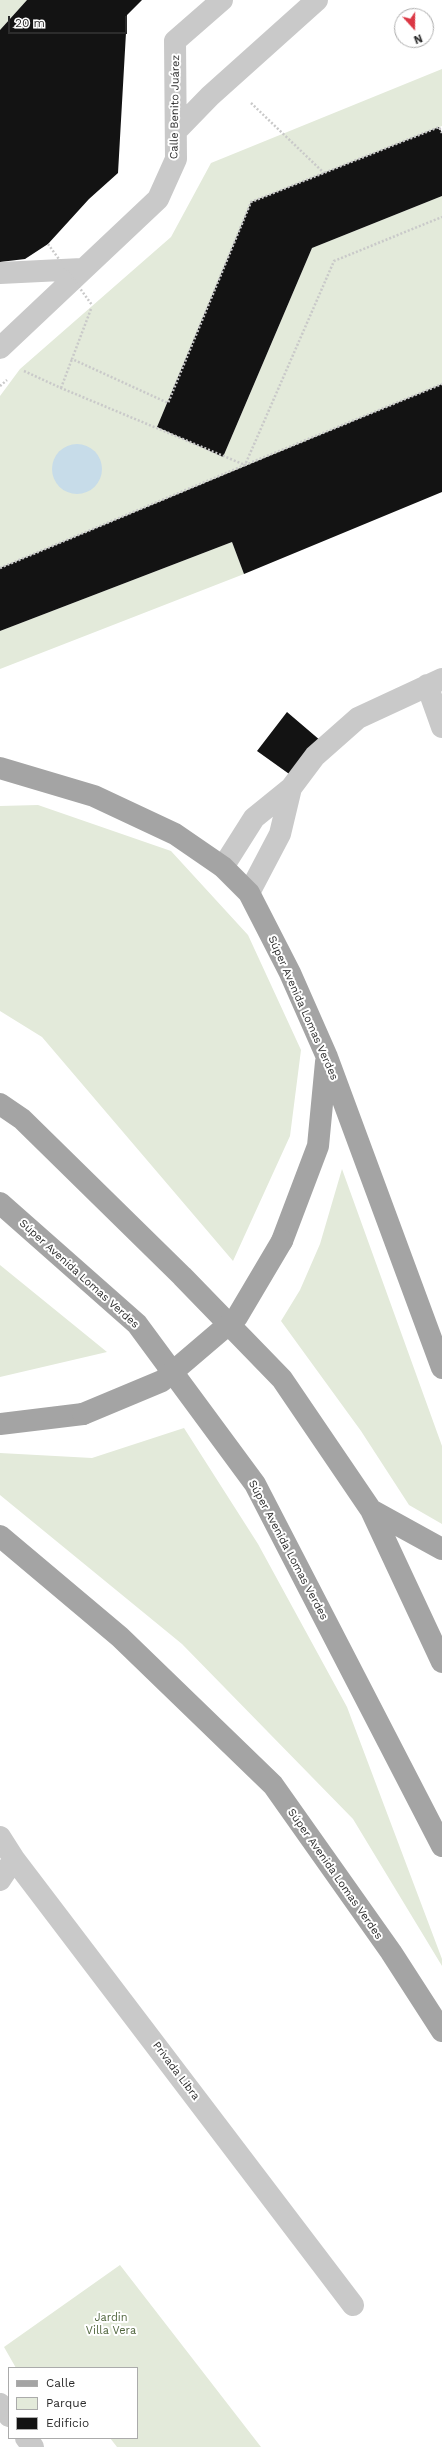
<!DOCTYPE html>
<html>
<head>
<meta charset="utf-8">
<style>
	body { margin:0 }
	#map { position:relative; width:442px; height:2447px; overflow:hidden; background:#fff; font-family:"Work Sans",sans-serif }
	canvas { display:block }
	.legend { position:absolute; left:8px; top:2367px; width:130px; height:72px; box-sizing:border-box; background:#fff; border:1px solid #ababab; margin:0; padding:5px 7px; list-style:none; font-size:12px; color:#2c2c2c }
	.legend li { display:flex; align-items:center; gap:8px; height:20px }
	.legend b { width:20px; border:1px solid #ababab }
	.north { position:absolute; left:394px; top:8px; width:40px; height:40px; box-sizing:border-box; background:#fff; border:1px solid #ababab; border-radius:50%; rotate:159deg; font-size:11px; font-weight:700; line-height:16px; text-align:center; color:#2c2c2c }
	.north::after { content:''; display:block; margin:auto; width:14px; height:18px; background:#db3744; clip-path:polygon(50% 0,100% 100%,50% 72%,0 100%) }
	.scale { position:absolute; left:8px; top:16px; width:119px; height:18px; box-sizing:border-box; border:2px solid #2c2c2c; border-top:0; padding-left:5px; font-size:12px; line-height:14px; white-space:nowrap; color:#2c2c2c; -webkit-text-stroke:3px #fff; paint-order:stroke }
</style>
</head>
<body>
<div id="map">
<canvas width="442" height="2447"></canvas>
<ul class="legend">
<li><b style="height:5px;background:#a4a4a4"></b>Calle</li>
<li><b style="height:11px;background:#e3eada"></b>Parque</li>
<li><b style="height:11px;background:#131313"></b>Edificio</li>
</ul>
<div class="north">N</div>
<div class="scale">20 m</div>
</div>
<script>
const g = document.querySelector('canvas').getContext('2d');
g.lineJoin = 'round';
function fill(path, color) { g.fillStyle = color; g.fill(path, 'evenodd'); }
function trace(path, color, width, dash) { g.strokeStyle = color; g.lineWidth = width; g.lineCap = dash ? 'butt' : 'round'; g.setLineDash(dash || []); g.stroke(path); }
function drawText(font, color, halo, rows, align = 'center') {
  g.font = font + ' "Work Sans",sans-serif'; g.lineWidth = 4; g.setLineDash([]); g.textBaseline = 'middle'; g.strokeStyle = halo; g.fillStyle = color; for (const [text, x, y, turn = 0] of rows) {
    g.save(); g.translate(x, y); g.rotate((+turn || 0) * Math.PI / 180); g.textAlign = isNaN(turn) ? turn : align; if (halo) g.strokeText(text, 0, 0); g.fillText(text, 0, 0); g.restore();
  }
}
const green = new Path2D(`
	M0,0H27L0,30Z
	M442,69V126L251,202L157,427L223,457L312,248L442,196V384L0,568V396L20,369L171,237L211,163Z
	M232,542L244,574L0,669V631Z
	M38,805L171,851L248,935L301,1050L290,1136L233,1261L42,1037L0,1011V806Z
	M342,1169L442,1446V1524L409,1505L361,1431L281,1321L300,1290L320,1244Z
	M0,1265L107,1352L0,1377Z
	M184,1428L258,1544L347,1707L442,1959V1966L353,1819L182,1644L0,1495V1453L92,1458Z
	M120,2265L261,2447H117L110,2438H137V2368H16L4,2347Z`);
const water = new Path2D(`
	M52 469a25 25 0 1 1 50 0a25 25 0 1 1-50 0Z`);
const building = new Path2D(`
	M27,0H142L127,15L118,173L89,199L48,244L25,259L0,262V30Z
	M439,127L442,133V196L312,248L223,457L157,427L251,202Z
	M442,384V492L244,574L232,542L0,631V568Z
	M287,712L321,741L292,776L257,751Z`);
const path = new Path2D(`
	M251,103L324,173
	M91,309L72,359L168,403L251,202L439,127L442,133
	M24,371L61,388L245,465L442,384
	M0,386L7,380
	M61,388L72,359
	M0,568L245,465L334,261L442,217`);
const minor = new Path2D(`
	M176,131L210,96L317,0
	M0,273L82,269
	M0,348L158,199L176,159L175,41L222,0
	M427,685L442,727
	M223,867L254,818L291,788
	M249,893L280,834L291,788L315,756L358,718L442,679
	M0,1837L14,1859L353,2305
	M0,1880L14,1859
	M0,2404L9,2416
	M26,2438L33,2447`);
const major = new Path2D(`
	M0,768L94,796L175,834L223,867L249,893L290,973L327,1057L442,1368
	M0,1104L22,1119L182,1276L282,1379L371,1510L442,1662
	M0,1203L137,1324L255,1484L442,1846
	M282,1241L318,1146L326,1062
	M0,1424L83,1414
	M371,1510L442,1549
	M0,1536L120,1637L273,1785L391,1952L442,2031`);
const pathBridge = new Path2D(`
	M48,244L92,305`);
const majorBridge = new Path2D(`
	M83,1414L162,1381L237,1317L282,1241`);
const streetNames = [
	["Calle Benito Juárez",175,107,-89],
	["Súper Avenida Lomas Verdes",303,1008,66],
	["Súper Avenida Lomas Verdes",79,1274,42],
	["Súper Avenida Lomas Verdes",288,1550,62],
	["Súper Avenida Lomas Verdes",335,1874,55],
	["Privada Libra",176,2071,53]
];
const parkNames = [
	["Jardin",111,2318],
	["Villa Vera",111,2331]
];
fill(green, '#e3eada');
fill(water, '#c7dce9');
fill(building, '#131313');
trace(path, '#c9c9c9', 2.5, [2, 2]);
trace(minor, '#c9c9c9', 22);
trace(major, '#a4a4a4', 22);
trace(pathBridge, '#c9c9c9', 2.5, [2, 2]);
trace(majorBridge, '#a4a4a4', 22);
drawText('11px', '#2c2c2c', '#fff', streetNames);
drawText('11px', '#50653d', '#fff', parkNames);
</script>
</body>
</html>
